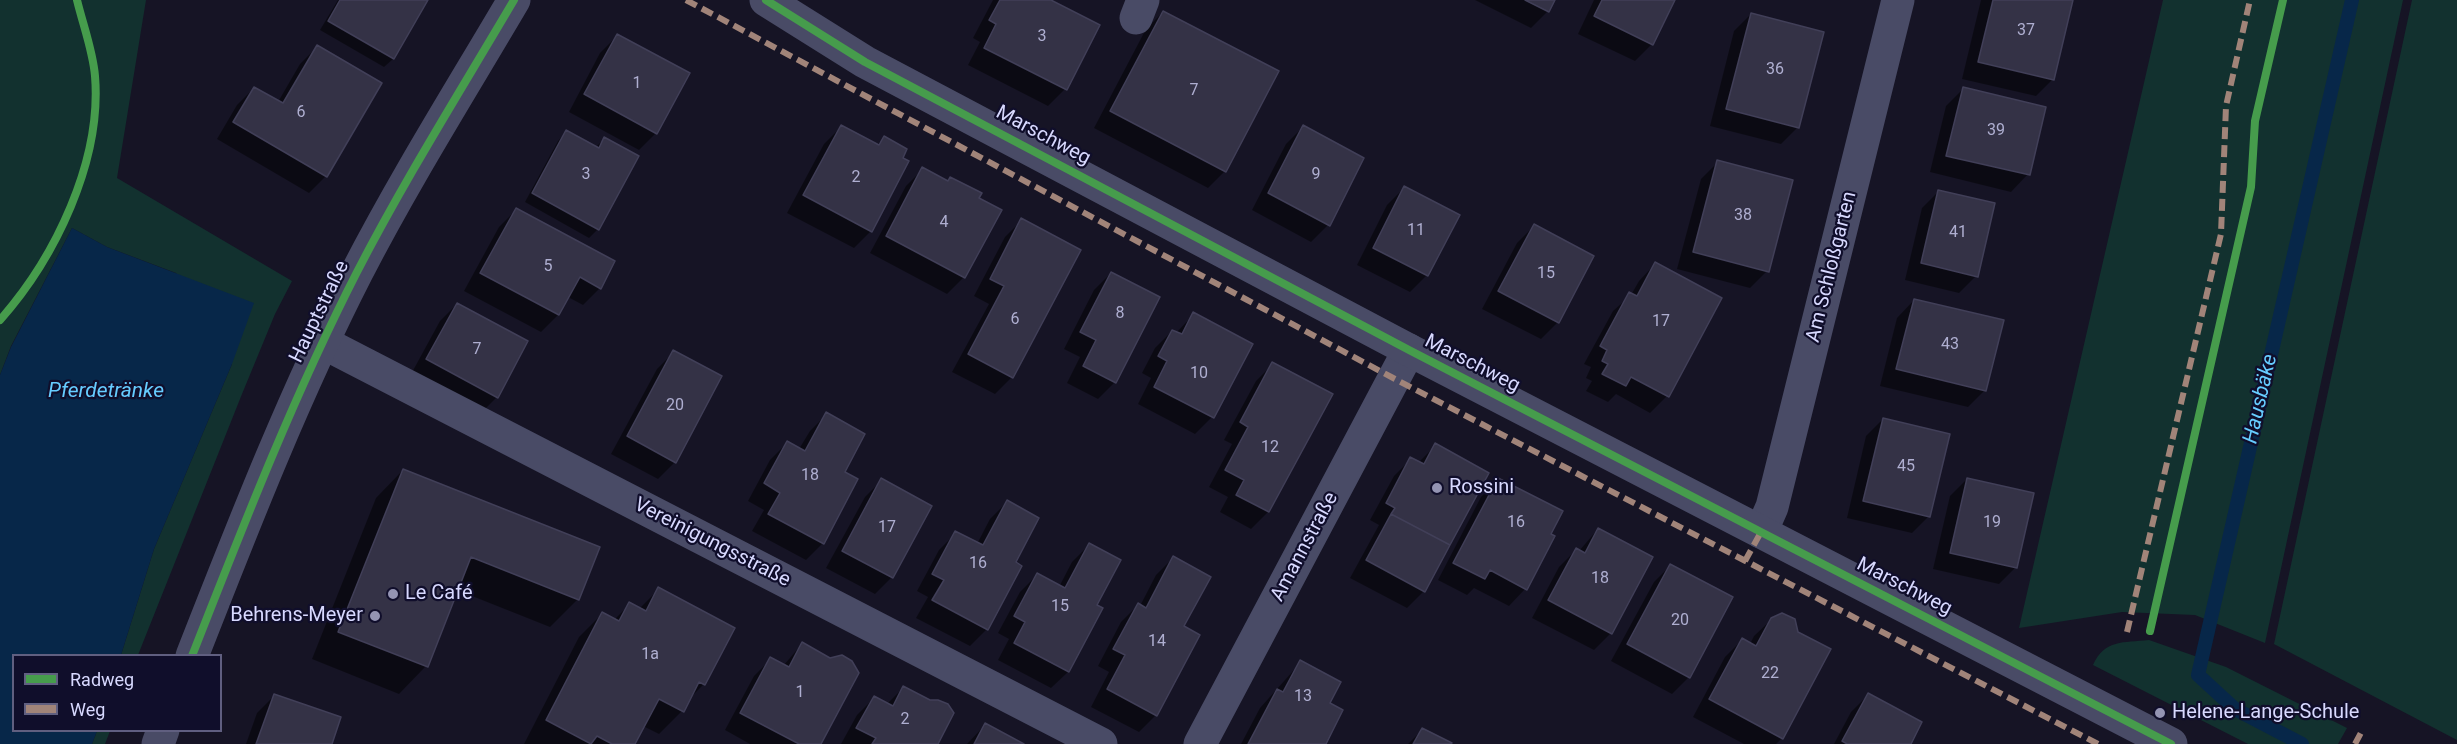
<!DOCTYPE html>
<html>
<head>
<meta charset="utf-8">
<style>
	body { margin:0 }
	#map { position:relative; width:2457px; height:744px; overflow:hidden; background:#161425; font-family:Roboto,sans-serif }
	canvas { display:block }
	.legend { position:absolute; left:12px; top:654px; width:210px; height:78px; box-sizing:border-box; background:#100e2b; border:2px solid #605f80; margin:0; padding:8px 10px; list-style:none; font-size:18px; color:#d8d9ff }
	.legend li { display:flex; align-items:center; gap:12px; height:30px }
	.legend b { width:30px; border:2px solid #605f80 }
</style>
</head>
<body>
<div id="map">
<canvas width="2457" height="744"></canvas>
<ul class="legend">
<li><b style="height:8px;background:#469c4c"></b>Radweg</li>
<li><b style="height:8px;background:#a18479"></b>Weg</li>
</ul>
</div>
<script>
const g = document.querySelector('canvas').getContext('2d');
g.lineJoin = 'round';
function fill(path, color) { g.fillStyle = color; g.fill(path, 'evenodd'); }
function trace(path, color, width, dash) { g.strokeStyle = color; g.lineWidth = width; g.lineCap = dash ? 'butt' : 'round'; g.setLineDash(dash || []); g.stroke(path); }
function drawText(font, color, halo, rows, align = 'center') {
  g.font = font + ' Roboto,sans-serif'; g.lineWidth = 4.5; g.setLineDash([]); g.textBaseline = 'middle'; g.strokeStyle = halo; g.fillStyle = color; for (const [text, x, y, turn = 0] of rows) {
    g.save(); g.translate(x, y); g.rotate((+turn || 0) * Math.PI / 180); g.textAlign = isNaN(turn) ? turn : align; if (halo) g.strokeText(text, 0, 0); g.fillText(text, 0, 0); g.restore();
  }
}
const green = new Path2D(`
	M0,0H146L117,178L292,281L275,314L242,394L138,655H121L154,549L232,364L176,273L107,247L72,228L11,346L0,375Z
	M2163,0H2403L2265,643L2195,615L2122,612L2019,628Z
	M2412,0H2457V740L2274,644Z
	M2149,640L2226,667L2347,728L2338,744H2248L2093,665C2105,639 2123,643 2149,640Z
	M97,731H110L105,744H92Z`);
const water = new Path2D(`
	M72,228L107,247L254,303L232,364L154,549L121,655L14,656V730L97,731L92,744H0V375L11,347Z`);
const shadow = new Path2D(`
	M338,0H426L393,59L384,67L320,30Z
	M993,0H1048L1098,26L1065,89L1048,106L968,65L980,42L973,38Z
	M1475,0H1553L1548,11L1531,28Z
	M1594,0H1673L1652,44L1635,61L1578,34Z
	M1981,0H2072L2053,79L2036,96L1962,79Z
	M1163,12L1225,171L1208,188L1094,128L1146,29Z
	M1751,14L1798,127L1781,144L1710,126L1734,31Z
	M617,36L656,133L639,150L569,112L600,53Z
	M317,47L326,176L309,193L217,139L237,105L254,88L278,102L300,64Z
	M1963,89L2028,174L2011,192L1930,172L1946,106Z
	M841,127L876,146L884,138L871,231L854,248L787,213L824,144Z
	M1303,127L1328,225L1311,242L1252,210L1286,144Z
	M566,132L595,148L604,139L598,229L589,238L525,202L558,141Z
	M1718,162L1767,271L1750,288L1677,269L1701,179Z
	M923,169L977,198L964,277L947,294L870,253L906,186Z
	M1404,188L1427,275L1410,292L1357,265L1387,205Z
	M1939,191L1976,276L1959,293L1905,280L1922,208Z
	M516,210L600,288L583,305L568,297L558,315L541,332L464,291L499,227Z
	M1022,220L1012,377L995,394L952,372L989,304L974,296L1005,237Z
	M1534,226L1558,322L1541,339L1482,309L1517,243Z
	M1655,264L1667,396L1650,413L1616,394L1608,402L1586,391L1592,381L1586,378L1591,367L1584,364L1613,311L1631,295L1639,281Z
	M1111,273L1115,382L1098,399L1067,383L1080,357L1064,349L1094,290Z
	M1914,300L1985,390L1968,407L1880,386L1897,318Z
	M457,304L497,397L480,414L410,376L440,321Z
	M1194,314L1251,344L1212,417L1195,434L1138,404L1151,378L1142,373L1155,348L1172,331L1176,333Z
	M674,352L675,462L658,479L611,454L657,369Z
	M1273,364L1331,395L1268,512L1251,529L1220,512L1228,497L1209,487L1232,444L1224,440L1256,381Z
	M827,414L843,473L823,543L806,560L752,531L764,510L748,501L770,460L787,443L799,449L810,431Z
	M1883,419L1929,516L1912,533L1847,518L1866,436Z
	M1436,445L1424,591L1407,608L1350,578L1379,525L1370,520L1394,476L1411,459L1418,463Z
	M403,470L578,599L550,627L457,590L426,666L399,694L312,659L376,498Z
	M1967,479L2016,567L1999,584L1933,569L1950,496Z
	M882,480L892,577L875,594L826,568L865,497Z
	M1498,480L1525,589L1509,606L1474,588L1467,595L1438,580L1481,497Z
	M1007,502L1013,563L987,629L970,646L916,618L928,597L917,591L939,550L956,533L977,544L990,519Z
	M1598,529L1611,633L1594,650L1532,618L1559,567L1576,550L1579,551Z
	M1089,545L1095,606L1068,672L1051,688L998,660L1009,639L998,633L1020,592L1037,575L1059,587L1072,562Z
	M1173,558L1182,627L1198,635L1156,715L1139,732L1091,707L1109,672L1098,666L1121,622L1138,605L1140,606L1156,575Z
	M1671,565L1689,677L1672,694L1611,661L1654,582Z
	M659,589L704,684L688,700L682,711L659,734L643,726L634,744H524L579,637L602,614L614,620L630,604L639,609Z
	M1772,619L1782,738L1776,744H1744L1693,717L1725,657L1742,640L1750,644L1754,636Z
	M802,644L820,744H750L725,730L754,676L771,659L783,666Z
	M1301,662L1328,703L1324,744H1241L1260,708Z
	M903,688L936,744H841L857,715L874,698L887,704Z
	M1868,695L1909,744H1834L1851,712Z
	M274,696L330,744H246L257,713Z
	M985,725L1021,744H967Z
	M1422,730L1449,744H1408Z`);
const stream = new Path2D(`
	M2302,744L2235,709L2198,675L2352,0`);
const building = new Path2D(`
	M340,0H428L394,59L328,21Z
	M1000,0H1051L1100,25L1067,90L984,48L996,24L989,20Z
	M1525,0H1555L1549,12Z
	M1602,0H1675L1653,45L1594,16Z
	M1993,0H2073L2054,80L1978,62Z
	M1163,11L1279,71L1226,172L1110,111Z
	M1751,13L1824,32L1799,128L1726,109Z
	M617,34L690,73L657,134L584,94Z
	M317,45L382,83L327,177L233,122L254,87L283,103Z
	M1963,87L2046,107L2030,175L1946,156Z
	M841,125L879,145L884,136L907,149L903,158L909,161L872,232L803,195Z
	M1303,125L1364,158L1330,226L1268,193Z
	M566,130L599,148L604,137L639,156L599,230L532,193Z
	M1717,160L1793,180L1769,272L1693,252Z
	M922,167L948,181L950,177L982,193L979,198L1002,210L965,278L886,236Z
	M1404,186L1460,215L1428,276L1373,248Z
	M1938,190L1995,203L1978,277L1921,263Z
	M516,208L615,261L601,289L580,277L559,315L480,273Z
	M1021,218L1081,250L1013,378L968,354L1004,286L990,279Z
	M1534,224L1594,256L1559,323L1498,291Z
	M1655,262L1722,298L1669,397L1631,377L1626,386L1602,374L1608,364L1602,361L1607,350L1600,346L1629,292L1637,296Z
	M1111,272L1160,297L1116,383L1083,366L1096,340L1080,332Z
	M1914,299L2004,320L1986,391L1896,369Z
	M457,303L528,341L498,398L426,359Z
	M1193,312L1253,344L1214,418L1154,387L1167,361L1158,356L1172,330L1182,334Z
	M673,350L722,376L676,463L627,436Z
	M1272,362L1333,394L1269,512L1236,495L1244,480L1225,470L1248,427L1240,422Z
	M826,412L865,434L845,472L858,479L824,544L768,514L780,493L764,483L787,441L805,451Z
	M1883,418L1950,434L1930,517L1863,501Z
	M1435,443L1489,473L1450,545L1391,514L1395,508L1386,503L1410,457L1424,464Z
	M403,469L600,547L579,600L471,557L428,667L338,632Z
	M881,478L932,506L893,578L842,551Z
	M1498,478L1563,511L1551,534L1555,536L1527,590L1490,570L1485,579L1453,563Z
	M1967,478L2034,493L2017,568L1950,553Z
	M1007,500L1039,518L1016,562L1022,566L988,630L932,600L944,580L932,574L955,531L983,545Z
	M1391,514L1450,545L1425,592L1366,560Z
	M1598,528L1653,557L1612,634L1548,600L1576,548L1585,553Z
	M1089,543L1121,560L1097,605L1103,608L1069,672L1014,643L1025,622L1014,616L1037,573L1065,588Z
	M1173,556L1211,577L1184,626L1200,635L1157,716L1107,689L1125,655L1113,649L1138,603L1146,608Z
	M1670,564L1733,597L1690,678L1627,644Z
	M658,587L735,628L705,685L699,682L684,712L659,699L635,744H612L597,736L591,744L546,720L602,612L619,621L629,602L646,611Z
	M1782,613L1795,619L1798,632L1831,649L1783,739L1709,699L1742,638L1756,646L1771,618Z
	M802,642L830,658L842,655L852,661L859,673L821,744H799L740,713L770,657L789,667Z
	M1300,660L1341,682L1330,703L1343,710L1326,744H1248L1277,689L1283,692Z
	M903,686L930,700H938L948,704L954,713L938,744H872L876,738L856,728L874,696L893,706Z
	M1868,693L1922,722L1911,744H1847L1842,741Z
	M274,694L341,717L332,744H256Z
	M985,723L1024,744H974Z
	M1422,728L1452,743L1451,744H1413Z`);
const minor = new Path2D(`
	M1136,18L1143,0
	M322,342L1101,744
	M1761,532L1772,507L1898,0
	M1200,744L1409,350`);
const tertiary = new Path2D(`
	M766,0L865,62L1409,350L2171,744
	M192,656C243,526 294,395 357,272C405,179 461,90 514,0
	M158,744L163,730`);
const quiet = new Path2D(`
	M686,0L1395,379L2098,744
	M1745,561L1761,532
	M2127,632L2221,234L2226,106L2250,0
	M2355,744L2363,729`);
const cycleway = new Path2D(`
	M766,0L865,62L1409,350L2171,744
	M0,320C55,258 102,161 95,76C93,51 83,25 77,0
	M2150,631L2251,187L2255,121L2283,0
	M192,656C243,526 294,395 357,272C405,179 461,90 514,0`);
const markers = [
	[1437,488,6,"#9494b3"],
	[393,594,6,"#9494b3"],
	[375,616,6,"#9494b3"],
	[2160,713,6,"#9494b3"]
];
const numberNames = [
	["37",2026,31],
	["3",1042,37],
	["36",1775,70],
	["1",637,84],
	["7",1194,91],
	["6",301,113],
	["39",1996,131],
	["3",586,175],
	["9",1316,175],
	["2",856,178],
	["38",1743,216],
	["4",944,223],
	["11",1416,231],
	["41",1958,233],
	["5",548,267],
	["15",1546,274],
	["8",1120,314],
	["6",1015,320],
	["17",1661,322],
	["43",1950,345],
	["7",477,350],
	["10",1199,374],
	["20",675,406],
	["12",1270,448],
	["45",1906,467],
	["18",810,476],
	["16",1516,523],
	["19",1992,523],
	["17",887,528],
	["16",978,564],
	["18",1600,579],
	["15",1060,607],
	["20",1680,621],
	["14",1157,642],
	["1a",650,655],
	["22",1770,674],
	["1",800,693],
	["13",1303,697],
	["2",905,720]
];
const streetNames = [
	["Marschweg",1043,136,28],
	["Am Schloßgarten",1832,267,-76],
	["Hauptstraße",320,312,-64],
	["Marschweg",1472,364,27],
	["Vereinigungsstraße",712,543,27],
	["Amannstraße",1305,547,-62],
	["Marschweg",1904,587,27]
];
const poiNames = [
	["Rossini",1449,488],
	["Le Café",405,594],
	["Behrens-Meyer",363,616,"right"],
	["Helene-Lange-Schule",2172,713]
];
const waterNames = [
	["Pferdetränke",106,392],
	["Hausbäke",2261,399,-77]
];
fill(green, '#12312f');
fill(water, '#072749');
fill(shadow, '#0007');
trace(stream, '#072749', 14);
fill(building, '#343246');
trace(building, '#413f58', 1.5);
trace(minor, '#494b66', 33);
trace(tertiary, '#494b66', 33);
trace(quiet, '#a18479', 6, [12, 6]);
trace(cycleway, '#469c4c', 8);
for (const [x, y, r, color] of markers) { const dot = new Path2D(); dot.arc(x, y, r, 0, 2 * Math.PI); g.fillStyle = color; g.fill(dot); trace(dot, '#100e2b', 2); }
drawText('16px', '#afafd1', null, numberNames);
drawText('20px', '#d8d9ff', '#100e2b', streetNames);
drawText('20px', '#d8d9ff', '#100e2b', poiNames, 'left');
drawText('italic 21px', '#6cf', '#100e2b', waterNames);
</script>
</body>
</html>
